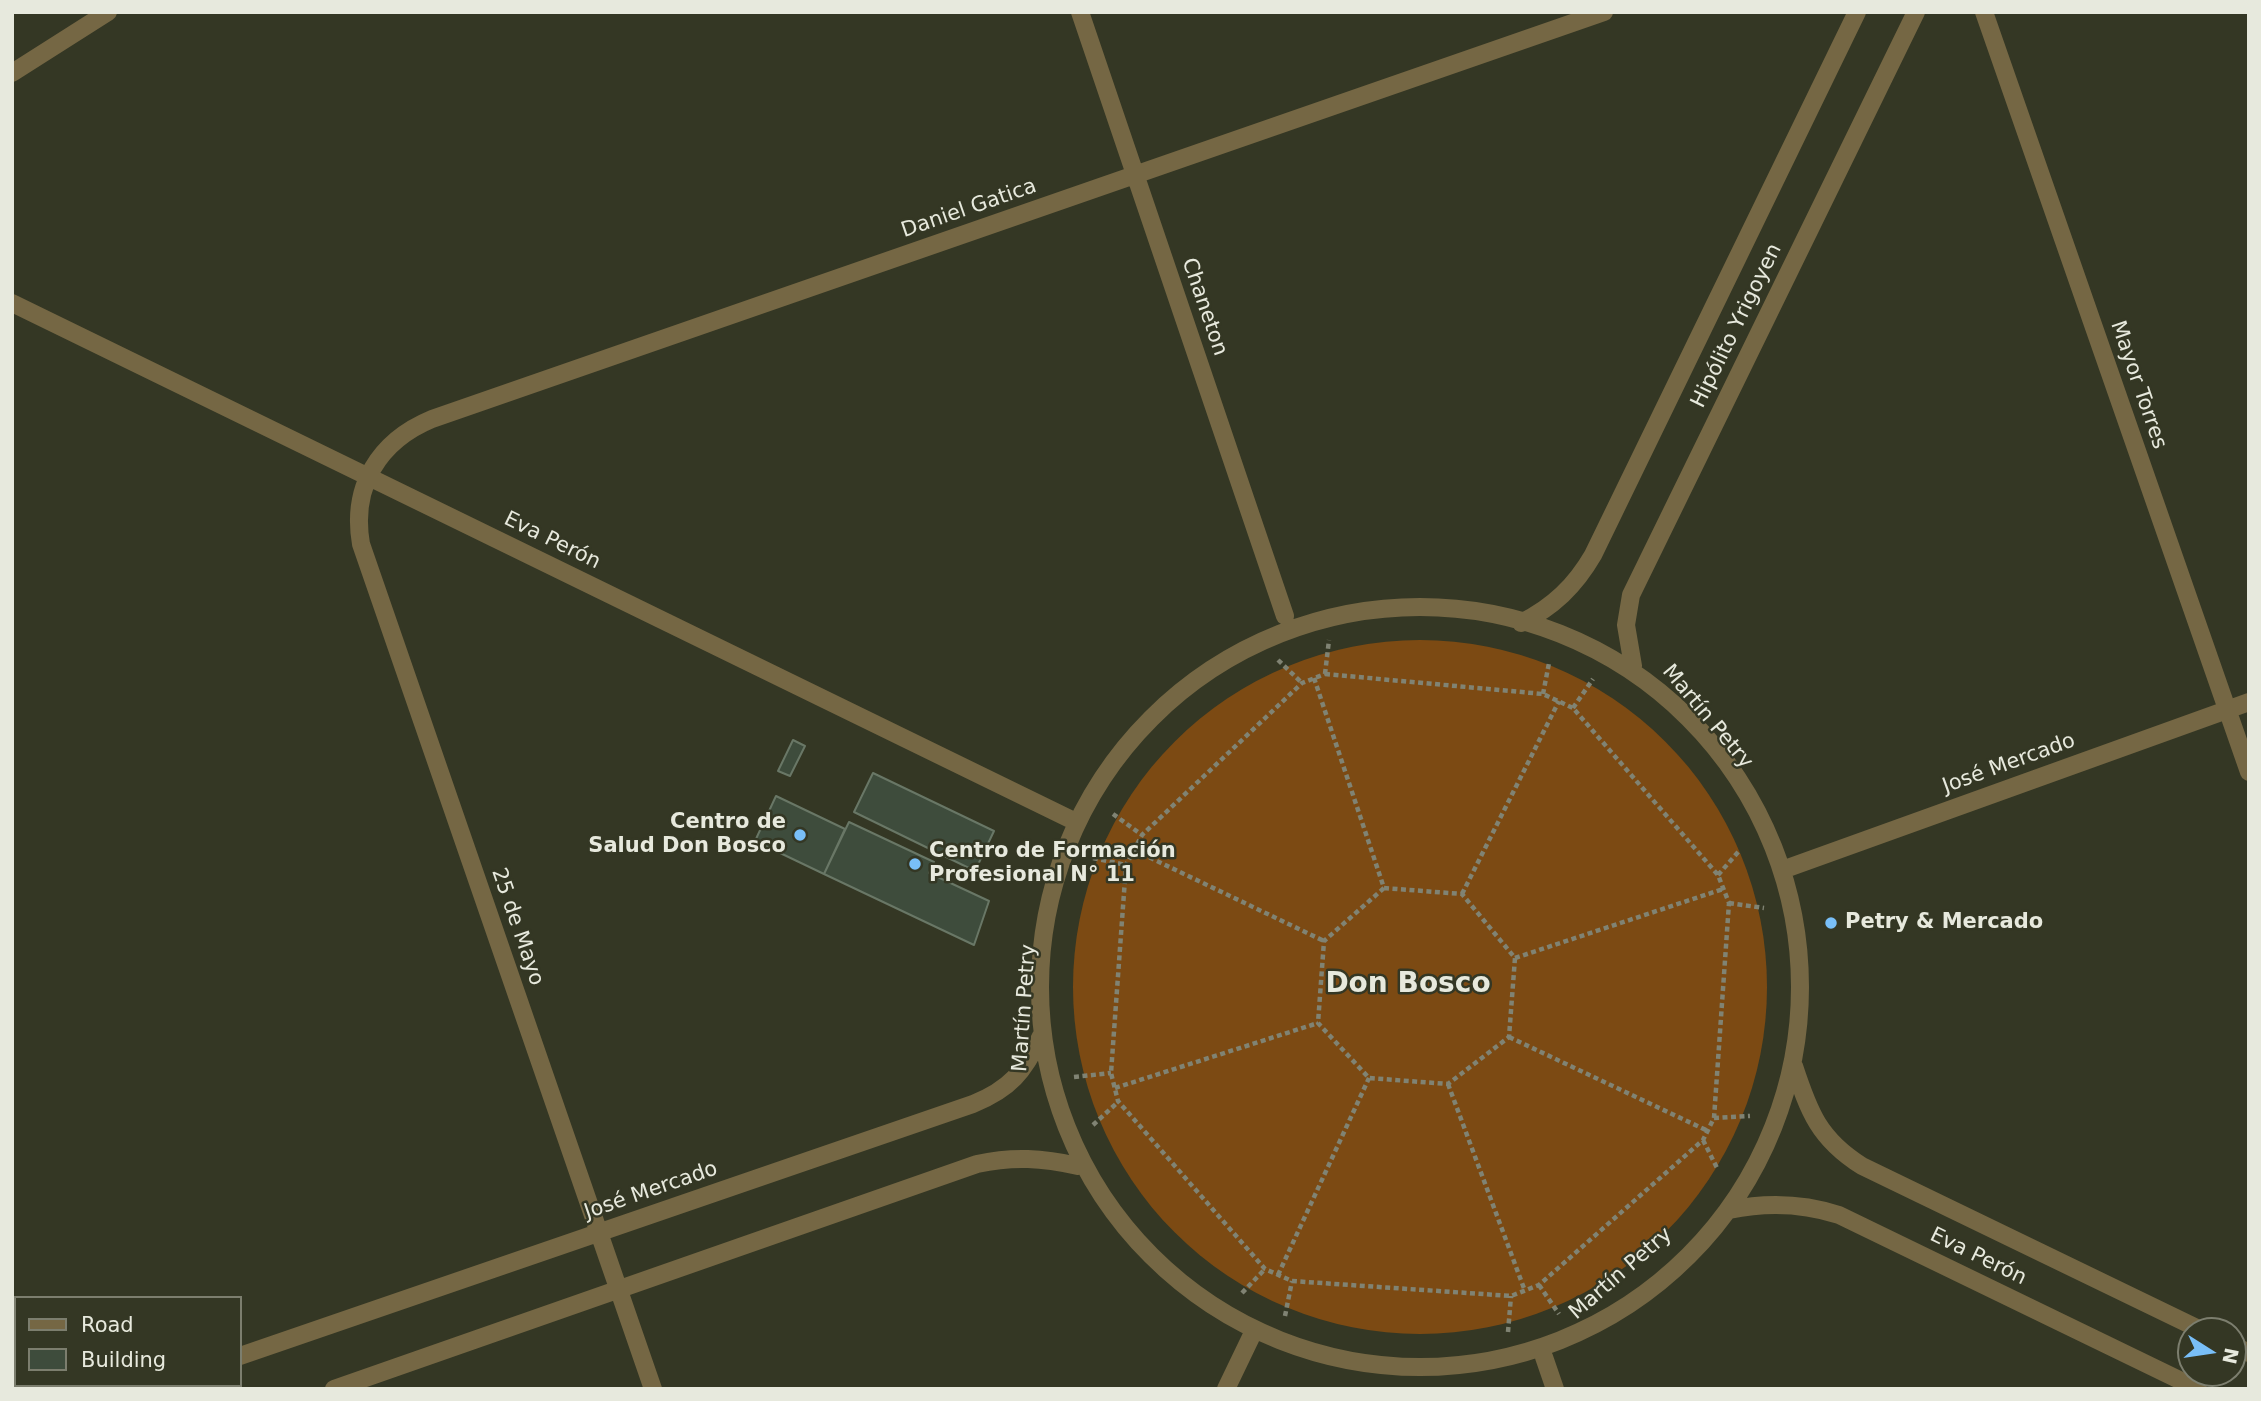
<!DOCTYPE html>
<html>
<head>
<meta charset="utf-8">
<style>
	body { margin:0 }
	#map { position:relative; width:2261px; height:1401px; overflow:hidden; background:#343724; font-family:"DejaVu Sans",sans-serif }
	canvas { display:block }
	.frame { position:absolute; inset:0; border:14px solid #e7e9dd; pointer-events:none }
	.legend { position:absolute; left:14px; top:1296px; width:228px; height:91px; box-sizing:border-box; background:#343724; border:2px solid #7c7e6e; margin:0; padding:9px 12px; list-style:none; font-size:21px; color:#e7e9dd }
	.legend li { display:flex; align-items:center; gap:14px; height:35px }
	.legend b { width:35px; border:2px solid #7c7e6e }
	.north { position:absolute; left:2177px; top:1317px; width:70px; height:70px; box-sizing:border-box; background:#343724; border:2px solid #7c7e6e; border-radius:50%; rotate:102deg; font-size:19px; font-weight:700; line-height:28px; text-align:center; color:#e7e9dd }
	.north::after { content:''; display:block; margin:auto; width:24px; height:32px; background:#79bff8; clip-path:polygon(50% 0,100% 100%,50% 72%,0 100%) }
</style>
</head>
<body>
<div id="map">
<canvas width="2261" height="1401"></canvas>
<div class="frame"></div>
<ul class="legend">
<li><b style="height:9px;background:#756744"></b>Road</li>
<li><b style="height:19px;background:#3e4c3c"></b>Building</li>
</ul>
<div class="north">N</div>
</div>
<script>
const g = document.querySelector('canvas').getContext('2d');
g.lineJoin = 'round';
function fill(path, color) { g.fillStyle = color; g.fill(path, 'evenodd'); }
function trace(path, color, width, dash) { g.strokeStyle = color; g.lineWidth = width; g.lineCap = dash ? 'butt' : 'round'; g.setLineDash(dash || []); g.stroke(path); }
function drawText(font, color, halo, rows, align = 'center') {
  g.font = font + ' "DejaVu Sans",sans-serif'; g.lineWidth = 5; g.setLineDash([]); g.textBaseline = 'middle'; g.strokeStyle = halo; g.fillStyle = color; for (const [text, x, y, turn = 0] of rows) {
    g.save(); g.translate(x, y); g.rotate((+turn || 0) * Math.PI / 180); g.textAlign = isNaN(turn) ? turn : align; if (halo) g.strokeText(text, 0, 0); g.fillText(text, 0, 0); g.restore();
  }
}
const green = new Path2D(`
	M1073 987a347 347 0 1 1 694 0a347 347 0 1 1-694 0Z`);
const building = new Path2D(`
	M793,740L805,746L790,776L778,771Z
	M873,773L994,831L975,871L854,812Z
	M776,796L845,829L824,874L755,841Z
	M849,822L934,862L929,873L989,901L974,945L824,874Z`);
const path = new Path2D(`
	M1278,660L1302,683
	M1325,674L1543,694L1573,708L1718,875L1729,903L1714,1118L1703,1140L1539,1285L1511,1296L1292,1281L1265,1269L1118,1101L1111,1073L1126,865L1142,835L1302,683Z
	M1325,674L1329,640
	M1314,678L1384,888
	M1543,694L1549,663
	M1573,708L1593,679
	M1113,814L1142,835
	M1134,850L1324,941
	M1093,858L1126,865
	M1718,875L1740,850
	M1384,888L1462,894L1515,958L1509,1037L1448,1084L1369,1078L1318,1023L1324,941Z
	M1462,894L1559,701
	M1729,903L1764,908
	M1515,958L1723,889
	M1509,1037L1708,1131
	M1074,1077L1111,1073
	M1448,1084L1525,1291
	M1115,1088L1318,1023
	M1714,1118L1750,1116
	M1093,1125L1118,1102
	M1703,1140L1718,1170
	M1278,1275L1369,1078
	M1539,1285L1559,1314
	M1242,1293L1265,1269
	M1285,1316L1292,1281
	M1508,1332L1511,1296`);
const minor = new Path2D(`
	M1080,12L1285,616
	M1984,12L2249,772
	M12,73L108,12
	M12,303L1072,820
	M1040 987a380 380 0 1 1 760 0a380 380 0 1 1-760 0Z
	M1521,623C1553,607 1575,586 1593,555L1857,12
	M1633,666L1626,625L1631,595L1916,12
	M1785,869L2249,702
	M1794,1066C1809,1112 1819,1139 1862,1166L2203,1331
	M1729,1210C1767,1202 1802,1203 1839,1215L2198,1389
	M2233,1345L2249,1353
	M240,1356L973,1104C1010,1089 1024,1072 1041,1036
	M1544,1357L1555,1389
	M144,1389L154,1385
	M334,1389L977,1164C1013,1156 1043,1158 1078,1166
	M653,1389L361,544C351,486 379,441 432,419L1604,12
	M1226,1389L1251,1337`);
const markers = [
	[800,835,7,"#79bff8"],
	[915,864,7,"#79bff8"],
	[1831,923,7,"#79bff8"]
];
const streetNames = [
	["Daniel Gatica",969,209,-19],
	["Chaneton",1204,307,71],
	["Hipólito Yrigoyen",1737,326,-64],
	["Mayor Torres",2138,385,71],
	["Eva Perón",552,541,26],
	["Martín Petry",1707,717,50],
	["José Mercado",2009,764,-20],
	["25 de Mayo",517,927,71],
	["Martín Petry",1025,1008,-86],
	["José Mercado",651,1191,-19],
	["Eva Perón",1978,1257,26],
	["Martín Petry",1621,1274,-41]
];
const poiNames = [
	["Centro de",786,823,"right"],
	["Salud Don Bosco",786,847,"right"],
	["Centro de Formación",929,852],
	["Profesional N° 11",929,876],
	["Petry & Mercado",1845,923]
];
const districtNames = [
	["Don Bosco",1408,985]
];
fill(green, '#7c4a13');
fill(building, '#3e4c3c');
trace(building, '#697766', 2);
trace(path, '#808373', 4.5, [5, 3.5]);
trace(minor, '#756744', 18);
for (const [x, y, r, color] of markers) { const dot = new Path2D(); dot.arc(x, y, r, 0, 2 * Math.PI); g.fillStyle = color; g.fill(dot); trace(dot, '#343724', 2.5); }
drawText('21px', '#e7e9dd', '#343724', streetNames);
drawText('bold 21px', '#e7e9dd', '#343724', poiNames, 'left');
drawText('bold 28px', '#e7e9dd', '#343724', districtNames);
</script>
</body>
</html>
